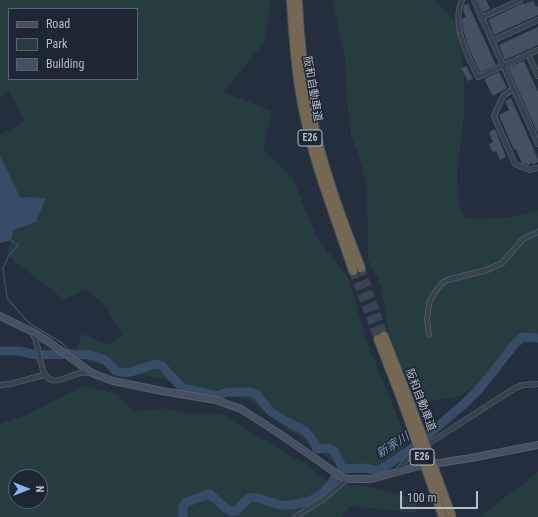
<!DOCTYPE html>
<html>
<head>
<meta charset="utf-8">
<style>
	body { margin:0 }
	#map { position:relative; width:538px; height:517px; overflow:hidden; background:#242f3e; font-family:"Roboto Condensed",sans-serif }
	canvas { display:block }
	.legend { position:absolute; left:8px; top:8px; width:130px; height:72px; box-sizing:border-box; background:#1d2633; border:1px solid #59626f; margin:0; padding:5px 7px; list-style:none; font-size:12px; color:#b4bcc9 }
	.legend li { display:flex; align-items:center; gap:8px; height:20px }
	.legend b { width:20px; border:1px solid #59626f }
	.north { position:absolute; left:8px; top:469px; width:40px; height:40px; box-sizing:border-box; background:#1d2633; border:1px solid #59626f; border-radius:50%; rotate:90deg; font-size:11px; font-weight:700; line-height:16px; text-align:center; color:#b4bcc9 }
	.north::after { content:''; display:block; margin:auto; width:14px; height:18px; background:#8ab4f8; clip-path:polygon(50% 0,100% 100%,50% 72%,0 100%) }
	.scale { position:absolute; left:400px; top:491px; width:78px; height:18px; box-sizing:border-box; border:2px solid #b4bcc9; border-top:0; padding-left:5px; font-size:12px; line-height:14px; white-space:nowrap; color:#b4bcc9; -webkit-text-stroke:3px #1d2633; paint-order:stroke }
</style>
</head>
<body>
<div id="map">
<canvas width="538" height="517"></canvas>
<ul class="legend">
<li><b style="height:5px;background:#465061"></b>Road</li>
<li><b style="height:11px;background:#263c3f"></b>Park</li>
<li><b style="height:11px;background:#455162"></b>Building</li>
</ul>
<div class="north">N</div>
<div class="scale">100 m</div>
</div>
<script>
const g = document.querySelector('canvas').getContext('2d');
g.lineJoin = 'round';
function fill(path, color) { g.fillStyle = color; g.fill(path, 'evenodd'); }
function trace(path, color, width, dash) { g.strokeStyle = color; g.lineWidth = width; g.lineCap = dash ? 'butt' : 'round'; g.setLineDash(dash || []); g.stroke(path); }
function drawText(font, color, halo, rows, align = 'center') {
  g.font = font + ' "Roboto Condensed","Noto Sans JP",sans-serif'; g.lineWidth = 3; g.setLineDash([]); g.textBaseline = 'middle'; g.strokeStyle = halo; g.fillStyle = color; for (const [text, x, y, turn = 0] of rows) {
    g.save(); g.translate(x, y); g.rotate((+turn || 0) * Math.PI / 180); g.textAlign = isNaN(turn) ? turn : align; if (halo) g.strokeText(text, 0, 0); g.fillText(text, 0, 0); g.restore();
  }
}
const green = new Path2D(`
	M0,0H270V6L265,41L224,92L272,111L263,150L292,177L317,238L349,279L365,337L407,441L392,464L342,468L248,400L87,361L76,350L82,334L110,345L122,335L106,306L86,290L63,299L7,255L13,230L36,222L46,198H20L0,156V135L25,122L9,90L0,98ZM9,9H137V79H9Z
	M332,0H435L456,22L464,73V114L457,175L460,210L466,219C490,219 514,218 538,211V335L508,352L492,376L460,396L428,402L411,387L398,369L387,323L381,285L368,260L367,187L359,157L351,135L347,98L345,58Z
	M82,386L117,394L134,412L162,408L182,413L221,414L307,465L328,483L365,486L417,499L416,513L350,506L342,517H286L285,515L282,517H0V424L29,414ZM16,477H40V501H16Z
	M538,472V517H480C498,501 519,488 538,472Z`);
const water = new Path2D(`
	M0,156L20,197L46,198L36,222L13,230L11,240L0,243Z`);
const stream = new Path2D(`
	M11,240L18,245L9,255L3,268L7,298L29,323L62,343L73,354`);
const river = new Path2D(`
	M0,351H19L37,355L73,354L91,355L105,360L116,371L124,373L131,372L155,364L162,366L182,388L218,396L227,392H251L257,395L271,412L293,425L305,431L312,439L317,449L329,448L334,451L343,469
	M183,517V507L185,503L209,494L226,508L231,511H236C240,507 245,500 250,498C260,495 272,505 282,505C292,506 307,502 316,498C328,492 333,477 343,469L364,468L375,470L383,468L410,450L463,405L481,387L514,345L521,338L526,337L538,338`);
const building = new Path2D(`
	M478,0H486L490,9L483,12Z
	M533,1L536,7L538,6V15L494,35L491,28H492L488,20L523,3L524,4Z
	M468,4L496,65L480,72L468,46L463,29L462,19L466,17L463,10L464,5Z
	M538,27V45L505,60L499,45Z
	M524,61L538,92V134L508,67Z
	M466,66L473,79L468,81L461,68Z
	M499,72L507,88L493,96L484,79Z
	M511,98L538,159V162L533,165L532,163L528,165L522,163L516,149L514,150L499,115L509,110L505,101Z
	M495,129L506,157L500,160L496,151L493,152L489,144L493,142L489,132Z`);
const highwayTunnel = new Path2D(`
	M361,268L384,336
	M353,271L378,339`);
const street = new Path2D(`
	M462,0C451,26 467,54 478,77L538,50
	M474,0L538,144
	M481,18L520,0
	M492,41L538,20
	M528,54L538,76
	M513,89L503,96L494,116L515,164L530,170L538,168
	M32,332C40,344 39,371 48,378C56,385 71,375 80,373C84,372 88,373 92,373
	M429,335L427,318L430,300L441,284L447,280L487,270L502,263L523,239L538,232
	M0,385L10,384L44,375
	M399,472V469L407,459L414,453L515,388L523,385L538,384
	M295,517L324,499L347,479`);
const secondary = new Path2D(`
	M0,316L31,331L46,340L92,373L113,381L162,391L216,400L241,409L280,434L343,478L347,479H371L419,466L471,458L538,445`);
const highway = new Path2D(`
	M291,0C293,38 296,77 304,114C315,168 336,219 353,271
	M298,0C300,45 305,89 316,133C327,179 344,224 361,268
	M384,336L408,397
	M378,339L400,396`);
const highwayBridge = new Path2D(`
	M400,396L443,517
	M408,397L452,517`);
const shields = [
	[310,138,24],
	[422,457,24]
];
const shieldNames = [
	["E26",310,138],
	["E26",422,457]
];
const streetNames = [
	["阪和自動車道",312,89,80],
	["阪和自動車道",420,400,69]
];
const waterNames = [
	["新家川",393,446,-33]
];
fill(green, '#263c3f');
fill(water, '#394c67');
trace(stream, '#394c67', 1.5);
trace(river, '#394c67', 9);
fill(building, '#455162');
trace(highwayTunnel, '#3a4453', 8, [8, 4]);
trace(street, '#565f6c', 6);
trace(secondary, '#565f6c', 8);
trace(highway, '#434c59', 10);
trace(street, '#38414e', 4.5);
trace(secondary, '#465061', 6);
trace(highway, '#746855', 8);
trace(highwayBridge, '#434c59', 10, []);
trace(highwayBridge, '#746855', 8);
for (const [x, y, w] of shields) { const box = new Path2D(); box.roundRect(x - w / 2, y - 8, w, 16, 3); g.fillStyle = '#1d2633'; g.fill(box); trace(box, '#b4bcc9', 1); }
drawText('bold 10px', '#b4bcc9', null, shieldNames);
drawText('11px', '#b4bcc9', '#1d2633', streetNames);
drawText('italic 12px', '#7c92b1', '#1d2633', waterNames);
</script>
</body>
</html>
